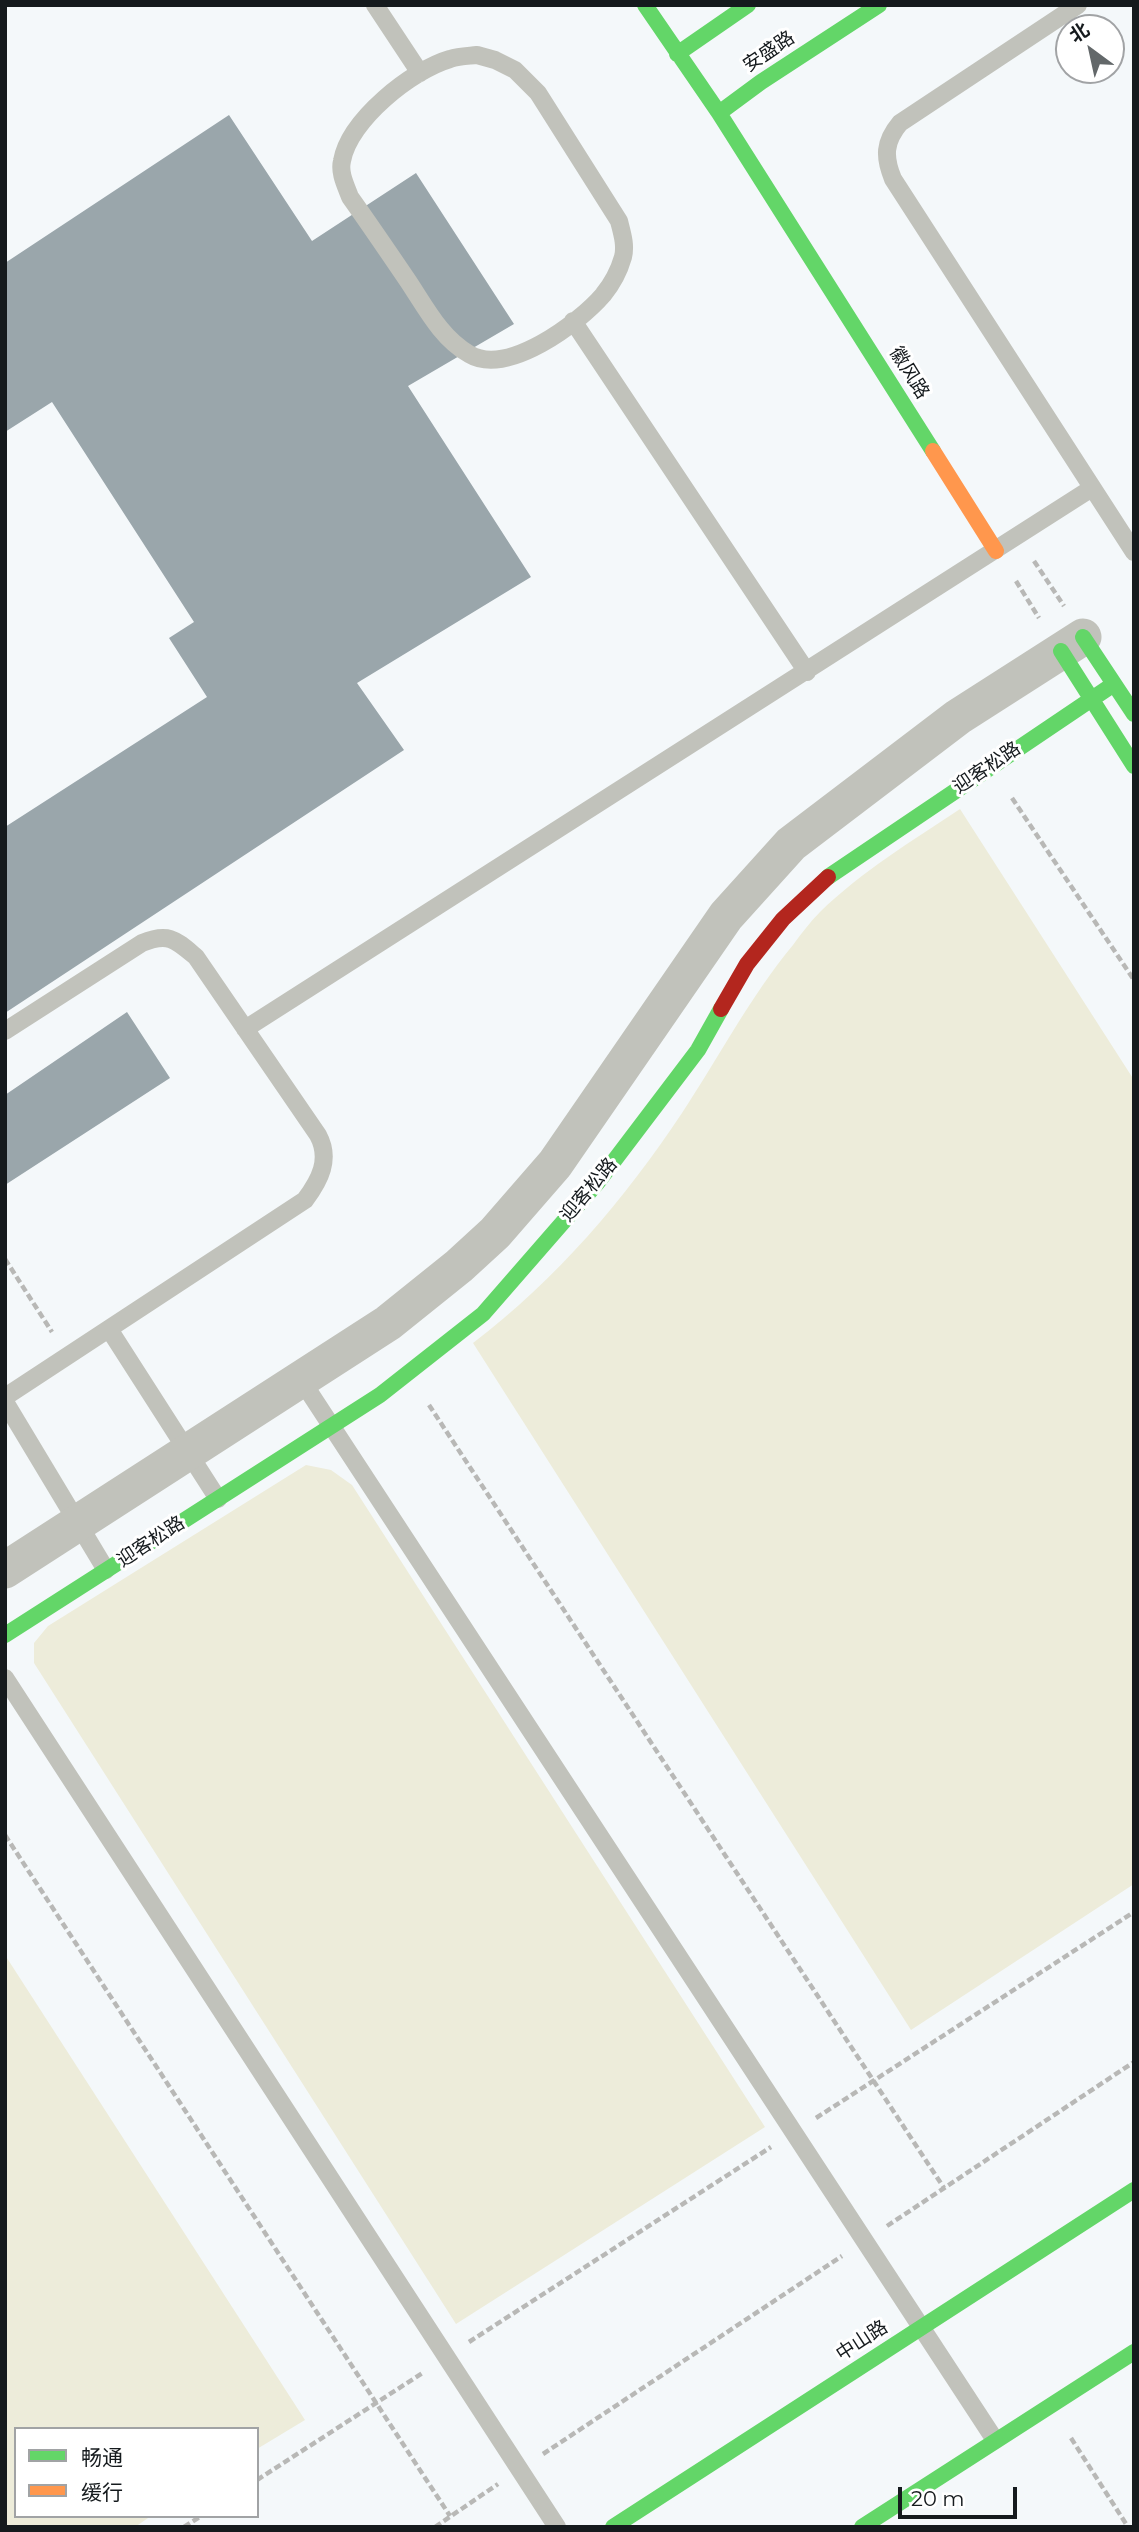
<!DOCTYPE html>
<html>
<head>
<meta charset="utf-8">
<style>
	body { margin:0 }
	#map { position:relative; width:1139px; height:2532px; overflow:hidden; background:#f4f8fa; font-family:Montserrat,"Noto Sans SC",sans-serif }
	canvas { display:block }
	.frame { position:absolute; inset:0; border:7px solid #151a1d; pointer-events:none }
	.legend { position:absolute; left:14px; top:2427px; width:245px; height:91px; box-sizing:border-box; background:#fff; border:2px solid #a1a3a5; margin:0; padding:9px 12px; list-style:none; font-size:21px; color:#151a1d }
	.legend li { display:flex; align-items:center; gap:14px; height:35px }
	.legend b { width:35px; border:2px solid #a1a3a5 }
	.north { position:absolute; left:1055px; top:14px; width:70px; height:70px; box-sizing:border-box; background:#fff; border:2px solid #a1a3a5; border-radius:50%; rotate:327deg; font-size:19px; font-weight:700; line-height:28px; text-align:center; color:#151a1d }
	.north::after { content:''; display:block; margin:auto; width:24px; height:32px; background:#63686a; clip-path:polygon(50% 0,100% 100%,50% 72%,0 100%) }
	.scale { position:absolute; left:898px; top:2487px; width:119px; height:32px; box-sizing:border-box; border:4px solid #151a1d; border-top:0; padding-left:9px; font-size:21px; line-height:24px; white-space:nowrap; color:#151a1d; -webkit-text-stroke:5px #fff; paint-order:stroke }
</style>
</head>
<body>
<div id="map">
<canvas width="1139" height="2532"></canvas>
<div class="frame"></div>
<ul class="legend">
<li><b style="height:9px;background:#63d668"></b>畅通</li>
<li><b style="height:9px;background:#ff974d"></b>缓行</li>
</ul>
<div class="north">北</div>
<div class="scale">20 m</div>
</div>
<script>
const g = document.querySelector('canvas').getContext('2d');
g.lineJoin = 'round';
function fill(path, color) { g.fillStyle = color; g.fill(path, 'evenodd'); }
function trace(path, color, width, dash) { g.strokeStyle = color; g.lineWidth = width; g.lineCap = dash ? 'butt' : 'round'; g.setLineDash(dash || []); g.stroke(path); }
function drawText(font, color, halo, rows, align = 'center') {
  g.font = font + ' Montserrat,"Noto Sans SC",sans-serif'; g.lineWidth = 6; g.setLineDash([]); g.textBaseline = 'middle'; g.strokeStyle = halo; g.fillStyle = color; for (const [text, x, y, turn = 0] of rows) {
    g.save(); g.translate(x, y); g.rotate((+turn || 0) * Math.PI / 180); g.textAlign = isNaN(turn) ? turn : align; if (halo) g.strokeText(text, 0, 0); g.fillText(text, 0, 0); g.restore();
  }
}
const green = new Path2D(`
	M960,809L1134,1080V1884L911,2030L473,1343C556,1280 625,1199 682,1113C719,1057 750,997 793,945C801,934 810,922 820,912C861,872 912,841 960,809Z
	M306,1465L331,1470L352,1485L765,2127L456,2324L34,1663V1643L48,1626Z
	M5,1955L305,2420L257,2449V2429H16V2516H151L135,2527H5Z`);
const building = new Path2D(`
	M229,115L312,241L416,173L514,324L408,386L531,577L357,683L404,750L5,1013V827L207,697L169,638L194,622L52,402L5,432V263Z
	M127,1012L170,1078L5,1185V1095Z`);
const path = new Path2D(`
	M1034,561L1064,606
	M1016,581L1039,618
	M1012,798L1134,980
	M5,1259L52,1332
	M429,1405L944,2188
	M5,1835L450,2516
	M816,2118L1134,1912
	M887,2226L1134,2062
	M469,2342L771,2147
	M1071,2438L1128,2527
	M543,2454L842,2256
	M257,2480L424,2372
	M184,2527L201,2516
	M435,2527L498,2484`);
const lane = new Path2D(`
	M375,5L420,73
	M1078,5L900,123C884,142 884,157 893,179L1134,552
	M477,55L495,60L515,70L538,93L619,221C622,233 626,245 623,257C619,271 612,284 603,295C579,323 507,377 469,354C441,338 426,308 408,281C389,253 370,225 350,197C346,186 339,173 342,161C349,120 412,70 450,59C459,56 468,56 477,55Z
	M573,321L807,672
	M245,1029L1092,488
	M5,1031L142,943C169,932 176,940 196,957L318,1135C331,1159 320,1180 305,1200L5,1397
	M109,1329L218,1499
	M300,1378L995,2440
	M5,1402L106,1570
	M5,1678L557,2527`);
const street = new Path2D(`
	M5,1570L388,1323L459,1266L495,1233L555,1164L726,916L791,844L958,717L1083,637`);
const fast = new Path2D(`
	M645,5L719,113L933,451
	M677,54L748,5
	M719,113L761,82L879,5
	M1083,637L1134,714
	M1061,651L1134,766
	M828,877L1114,684
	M5,1635L380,1395L483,1314L598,1182L698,1050L721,1009
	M613,2527L1134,2190
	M862,2527L1134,2352`);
const slow = new Path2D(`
	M933,451L996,551`);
const jam = new Path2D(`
	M721,1009L747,964L783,919L828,877`);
const streetNames = [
	["安盛路",769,52,-34],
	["徽风路",909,373,58],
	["迎客松路",987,768,-34],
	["迎客松路",589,1190,-50],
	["迎客松路",151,1542,-33],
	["中山路",862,2341,-33]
];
fill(green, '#edecda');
fill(building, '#9aa6ab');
trace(path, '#b8b8b6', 4.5, [7, 3.5]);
trace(lane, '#c1c2bb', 18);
trace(street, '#c1c2bb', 37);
trace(fast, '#63d668', 16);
trace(slow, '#ff974d', 16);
trace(jam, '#b3261e', 16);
drawText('19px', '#151a1d', '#fff', streetNames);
</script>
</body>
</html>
